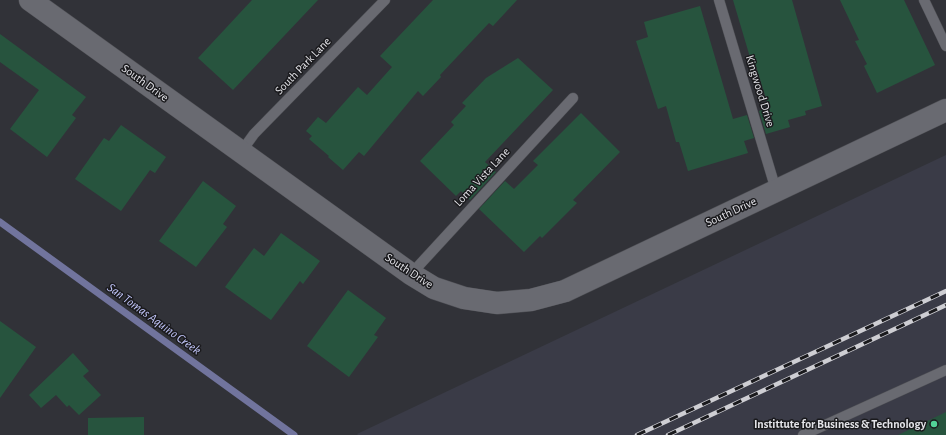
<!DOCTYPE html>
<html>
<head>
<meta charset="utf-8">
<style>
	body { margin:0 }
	canvas { display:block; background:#313238 }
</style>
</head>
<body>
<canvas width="946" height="435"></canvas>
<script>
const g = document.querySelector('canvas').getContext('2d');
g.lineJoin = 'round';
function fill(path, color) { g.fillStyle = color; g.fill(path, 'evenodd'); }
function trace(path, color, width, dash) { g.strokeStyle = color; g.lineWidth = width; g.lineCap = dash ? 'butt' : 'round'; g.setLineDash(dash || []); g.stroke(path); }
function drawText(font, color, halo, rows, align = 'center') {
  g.font = font + ' "Alegreya Sans",sans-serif'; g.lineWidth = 3; g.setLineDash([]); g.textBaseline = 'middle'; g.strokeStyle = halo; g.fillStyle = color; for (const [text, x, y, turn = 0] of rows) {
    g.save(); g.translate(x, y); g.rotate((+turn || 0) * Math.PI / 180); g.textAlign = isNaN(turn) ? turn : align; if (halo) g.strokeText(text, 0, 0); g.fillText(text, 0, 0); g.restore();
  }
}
const built = new Path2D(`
	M946,155V435H358L357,434Z`);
const stream = new Path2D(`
	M0,222L294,435`);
const building = new Path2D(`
	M252,0H318L233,90L198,58Z
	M433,0H517L493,26L489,23L440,75L441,77L423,96L418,91L364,156L359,152L343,170L328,157L329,156L309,139L312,136L306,131L318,117L326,123L358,87L367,95L392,67L380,56Z
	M733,0H792L822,106L805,111L806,115L788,120L790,127L766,134L759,111L769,108L755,63L752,64Z
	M840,0H904L935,65L877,93L864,66L867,64L855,41L859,40Z
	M700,6L733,119L747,115L754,138L744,141L748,153L688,171L679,142H676L666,106L658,109L636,41L648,37L644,22Z
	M0,34L86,97L72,115L76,118L47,157L10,129L39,90L0,62Z
	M518,58L553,90L485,162L496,172L470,200L461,191L456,196L420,161L454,125L451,122L466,106L462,103L486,78Z
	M581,113L620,152L573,200L577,203L542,238L540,236L524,252L479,209L505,181L514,189L538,165L533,161Z
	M121,125L166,157L155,173L150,170L121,211L75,179L104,138L109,141Z
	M203,181L236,206L223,224L227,227L196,267L159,241Z
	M281,233L320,261L303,284L300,281L271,320L225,287L254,248L264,256Z
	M348,290L386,318L374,335L378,337L349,377L307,346Z
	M0,321L36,347L0,398Z
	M73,353L89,371L83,376L101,395L79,415L69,405L67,407L56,395L41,408L29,395Z
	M946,412V435H898Z
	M144,417V435H88V418Z`);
const service = new Path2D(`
	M719,0L776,190
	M924,0L946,46
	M241,152L254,134L385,0
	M411,274L573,98
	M803,435L946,370`);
const tertiary = new Path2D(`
	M30,0L411,274L434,288L464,298L497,303L531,300L565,291L946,110`);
const rail = new Path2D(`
	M637,435L946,291
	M668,435L946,305`);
const markers = [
	[934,424,4,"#52d397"]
];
const streetNames = [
	["South Park Lane",303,66,-46],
	["South Drive",145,83,36],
	["Kingwood Drive",760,91,73],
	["Loma Vista Lane",482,177,-47],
	["South Drive",731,212,-25],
	["South Drive",409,271,33]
];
const poiNames = [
	["Instittute for Business & Technology",926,424]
];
const waterNames = [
	["San Tomas Aquino Creek",154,319,36]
];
fill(built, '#3a3b47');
trace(stream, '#71749d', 7);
fill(building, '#27543e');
trace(service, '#4e4f54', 11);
trace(tertiary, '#4e4f54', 23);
trace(service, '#696a71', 10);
trace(tertiary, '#696a71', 22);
trace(rail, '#ceced3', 4.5);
trace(rail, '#1a1a1d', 3, [9]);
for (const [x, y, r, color] of markers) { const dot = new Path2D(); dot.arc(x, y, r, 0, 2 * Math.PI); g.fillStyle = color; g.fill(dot); trace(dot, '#1a1a1d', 1.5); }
drawText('12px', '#e4e4e9', '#1a1a1d', streetNames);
drawText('bold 12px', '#e4e4e9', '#1a1a1d', poiNames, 'right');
drawText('italic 13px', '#c2c6fb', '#1a1a1d', waterNames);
</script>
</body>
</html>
